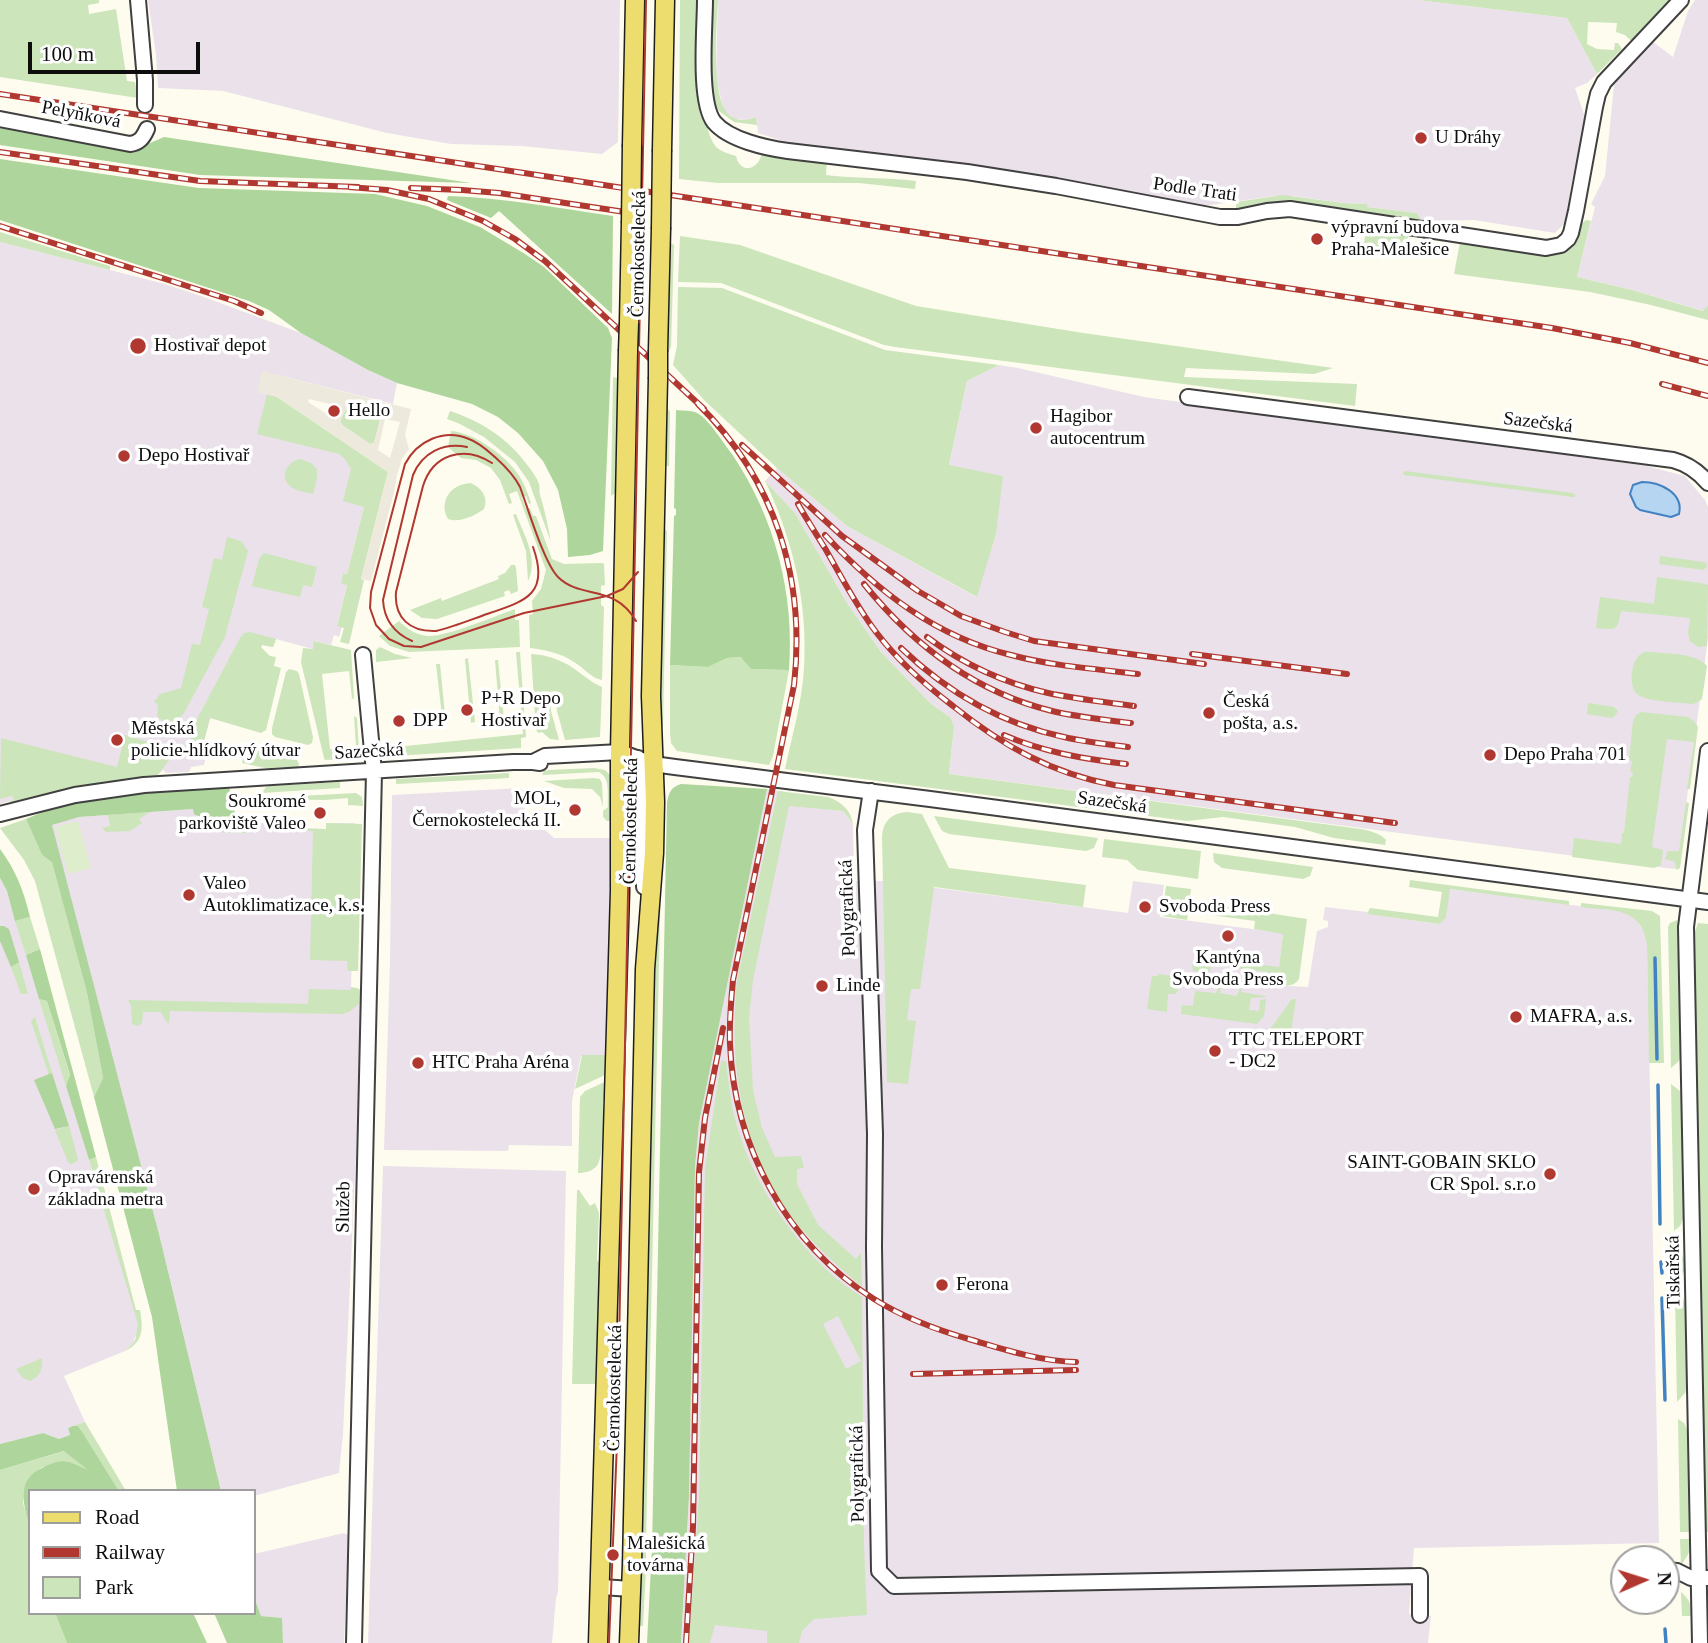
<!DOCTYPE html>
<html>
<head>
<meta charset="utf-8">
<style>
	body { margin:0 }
	#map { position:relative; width:1708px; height:1643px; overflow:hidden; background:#fefcee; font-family:"Times New Roman",serif }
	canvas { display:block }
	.legend { position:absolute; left:28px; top:1489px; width:228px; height:126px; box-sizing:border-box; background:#fff; border:2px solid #9e9e9e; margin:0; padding:9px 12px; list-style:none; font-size:21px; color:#0d0d0d }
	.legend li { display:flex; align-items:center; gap:14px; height:35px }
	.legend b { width:35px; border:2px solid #9e9e9e }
	.north { position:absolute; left:1610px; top:1545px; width:70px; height:70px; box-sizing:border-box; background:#fff; border:2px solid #9e9e9e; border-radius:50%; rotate:87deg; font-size:19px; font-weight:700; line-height:28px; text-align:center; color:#0d0d0d }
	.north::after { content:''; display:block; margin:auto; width:24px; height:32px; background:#b13830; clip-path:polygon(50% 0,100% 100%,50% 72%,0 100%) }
	.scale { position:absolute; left:28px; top:42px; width:172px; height:32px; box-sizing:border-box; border:4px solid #0d0d0d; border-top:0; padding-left:9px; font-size:21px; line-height:24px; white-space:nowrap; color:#0d0d0d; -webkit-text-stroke:5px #fff; paint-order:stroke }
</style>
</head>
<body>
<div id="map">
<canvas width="1708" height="1643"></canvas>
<ul class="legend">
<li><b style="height:9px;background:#eddc6e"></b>Road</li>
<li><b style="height:9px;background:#b13830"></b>Railway</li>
<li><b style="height:19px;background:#cce5ba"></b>Park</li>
</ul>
<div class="north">N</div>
<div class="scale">100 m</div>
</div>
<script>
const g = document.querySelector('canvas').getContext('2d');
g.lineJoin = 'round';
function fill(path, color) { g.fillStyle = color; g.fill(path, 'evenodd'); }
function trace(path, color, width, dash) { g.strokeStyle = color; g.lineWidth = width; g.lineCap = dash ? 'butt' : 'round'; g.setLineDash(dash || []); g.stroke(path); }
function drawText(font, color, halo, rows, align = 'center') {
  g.font = font + ' "Times New Roman",serif'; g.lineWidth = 7; g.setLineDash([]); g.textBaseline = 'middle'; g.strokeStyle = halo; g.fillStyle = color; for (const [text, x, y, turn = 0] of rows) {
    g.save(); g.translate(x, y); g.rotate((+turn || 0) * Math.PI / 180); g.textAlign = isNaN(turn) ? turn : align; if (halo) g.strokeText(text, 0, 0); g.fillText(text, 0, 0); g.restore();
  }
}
const industrial = new Path2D(`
	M148,0H620L618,142L602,154L522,146L451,144L387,133L223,91L158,88L156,55Z
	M718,0H1418L1567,18L1597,74L1587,83L1575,88L1586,120L1571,185L1566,222L1555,233L1474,220L1422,221L1417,213L1367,207L1366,204L1343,203L1293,196H1275L1203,206L1113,188L788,143L758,133L756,117L745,120L734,119L726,113L723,106L718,86L716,72Z
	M1695,0H1708V305L1704,311L1632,290L1577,277L1595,207L1591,204L1605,176L1614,85L1652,41L1673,57L1688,11Z
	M0,242L165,284L204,297L301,333L368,370L397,383L393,404L278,375L273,395L277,397L372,475L347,574L343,573L341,582L347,584L337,625L342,627L339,637L334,635L331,645L315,641L313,649L276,639L273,647L262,645L256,666L210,719L202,749L207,751L204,765L191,767L189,772L166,773L163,770L159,774L61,787L0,804Z
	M999,365L1018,368L1144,397L1647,466L1685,476L1705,500L1708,507V638L1678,866L1674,869L949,774L954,727L951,718L930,703L881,652L847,603L795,513L765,481L777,468L847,526L976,597L996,534L949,466L967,381Z
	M521,788L525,795L524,830H545L554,838H614L610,1055L581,1056L572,1101V1146L509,1145L508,1151L384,1150L390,962L392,795Z
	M767,789L786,792L789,805L843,811L850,820L853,826L854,881H883L1128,913L1133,881L1164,885L1160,917L1283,933L1279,968L1269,982L1290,986L1308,987L1317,931L1328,927V921L1323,920L1325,907L1368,912V914L1438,924L1446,918L1449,889L1625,912L1635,918L1645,933L1647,943L1659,1543L1414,1548L1409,1614L1431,1616L1428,1643H681L689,1496L695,1167L699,1123Z
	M235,806V823H290V828L326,829V823H355L351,990L361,1002V1047L343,1434L339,1473L254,1496V1491H221L160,1238L51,824L79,817Z
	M0,878L7,891L137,1317L139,1330L134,1339L135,1341L125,1351L64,1376L85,1422L68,1428L70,1435L59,1439L43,1433L0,1444Z
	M383,1166L566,1171L558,1592L556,1598L552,1643H368Z
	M344,1533L348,1535V1549L344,1643H283L281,1618L261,1616L254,1597V1554Z`);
const green = new Path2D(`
	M0,0H99V3L88,5L89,14L116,9L127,81L135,82L138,98L0,77Z
	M680,0H697C697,39 695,78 705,116C707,126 709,138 716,147C722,152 729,154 736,156C739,169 750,173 759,161C761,157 762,153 764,149L827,158L826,175C856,179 886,177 916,181L915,189L859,183H718L679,179Z
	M710,0H718C717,24 709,108 734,118C741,122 749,119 756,117L757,125L734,122L719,111L713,100L709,85Z
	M1418,0H1669L1631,41L1625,35L1616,32L1617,23L1588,22L1587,44L1597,49L1614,50L1615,43H1618L1622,49L1597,74L1567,18Z
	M1283,195L1343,203L1367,204V207L1417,213L1422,221L1236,209V202Z
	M1586,220L1591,221L1577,277L1632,290L1703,311L1708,305V320L1651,305L1590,292L1454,274L1460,242L1554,255C1580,250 1570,232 1586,220Z
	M1366,225L1409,230L1406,251L1364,245Z
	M0,232L110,266V270L0,242Z
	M680,236L740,245L916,306L1083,333L1333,368L1314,374L1186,368L1184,377L1357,384L1355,406L895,347L884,345L721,283L678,282Z
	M667,242L671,243L674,245L671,347L668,352H665Z
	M678,287L722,288L885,350L999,365L967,381L949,465L1003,476L996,534L977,597L847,526L777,468L705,401L673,365L677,346Z
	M613,377L620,379L618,491L611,496Z
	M267,394L277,397L388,472L361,579L364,580L349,644L340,642L344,628L337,626L347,585L341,583L343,573L347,574L364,507L343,501L351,469L345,459L339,454L257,434Z
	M348,408L378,416L380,420L374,443L370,444L342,425L340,422L345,410Z
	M664,409H668L670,412L669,466H663Z
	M450,411C482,422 508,438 528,466C532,471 537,478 539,484C540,488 539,491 540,495C545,511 548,526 551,542L529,482L515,462L484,437L460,424L447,419Z
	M451,431C475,433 507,456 520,477C525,485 528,494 531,503L529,504L526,496L522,497L526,509L530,508L533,516H536L552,559L564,564L602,563L604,564L605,585L601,586V605L604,607L602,680C591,678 584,668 574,662C561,653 546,650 530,648L529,615L533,614L532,601L541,589L546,570L517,491L509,494L512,503L509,504L500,480L491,468L476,460L461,458L448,447Z
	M300,459L311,463L317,469V478L313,494C306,492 295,491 290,486C279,476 287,462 300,459Z
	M1405,471L1573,493L1576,496L1573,497L1404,475L1403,472Z
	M765,481L795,513L847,603L881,652L930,703L951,718L954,727L949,774L1361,829C1370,831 1380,833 1386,840L1385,845L1334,838L1295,827L1223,817L1187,821L785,769C792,736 802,702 804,668C808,603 793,540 765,481Z
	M470,483C481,487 489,497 484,509C475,516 459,523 448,519C438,502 451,484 470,483Z
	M516,514C524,535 539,559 528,581L526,551L513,515Z
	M662,529H665L667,532L663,726L660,729L658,705Z
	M227,537L241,541L248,551L225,637L184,713C176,723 166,727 157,716L158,704L154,702L160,694L181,688L192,644L200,645L209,609L202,607L214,558L222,560Z
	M264,553L317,567L312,587L303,585L300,597L252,586L259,559Z
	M1660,556L1704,562L1707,564V567L1703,570L1659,564Z
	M511,565H515L516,568L518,591L511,594L509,590L504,592L505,596L437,619L422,618L410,610L441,598L442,601L499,579L498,576L505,573Z
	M1657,577L1701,583L1708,585L1707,646L1698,647L1690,641L1688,633L1690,618L1621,611C1617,631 1617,630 1596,628L1600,597L1654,604Z
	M515,609V620H519L520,647L409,652L390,646L379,636L399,621C407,629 416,635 428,636C446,637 496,616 515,609Z
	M250,632L276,639L273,647L262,645L261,647L270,656L276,657L274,666L281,668L266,730L261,733L210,718L203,745L190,741L197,719L240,638L244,633Z
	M314,641L351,650L354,698L352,699L349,671L322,674L330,749L356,747L354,716L357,718L359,751C351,761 338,759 325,760L324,758L301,662L303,648L313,649Z
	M380,647L395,654L412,658L376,662V650Z
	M516,652H520L526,737L521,738V748L395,756L387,753L384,749L386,748L523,734Z
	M1652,652C1668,654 1697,653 1707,666L1702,699L1696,703L1692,704C1679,702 1646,702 1637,694C1628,686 1631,660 1641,654C1645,651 1648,652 1652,652Z
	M531,654C546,655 560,659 573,668C583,675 591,682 602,687L600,737L565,740L557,711L555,691L549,692L551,711L559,740L550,739L542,732L538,733L536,729Z
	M742,657L751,669L789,670L773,756L769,765L677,751L671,743L670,733V665L708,667L727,658Z
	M468,658L475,722L471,723L465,659Z
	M495,660H498L504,720L500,721Z
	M436,664H440L446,725H443Z
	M289,669L297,671L299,674L313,737L312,743L308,745L275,737L272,734V728L286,672Z
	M1588,703L1614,707L1618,711L1614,717L1612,718L1587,714Z
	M1641,712L1688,717L1694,721L1698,727L1690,789H1687L1694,742L1667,739L1652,847L1663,850L1661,865L1654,868L1572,857L1574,838L1621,844L1622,833H1624L1630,777H1632L1633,772L1630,771L1632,761L1629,760L1633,721L1636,715Z
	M125,735L165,747L169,752L170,759L157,776C106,781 60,790 10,804V801L14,800L12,796L0,799L1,738L117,767Z
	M246,747L297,760L299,764L298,767L265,768L242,763Z
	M594,768L605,770L613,778L614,819L611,821H607L603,817V811L608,807C607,795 611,779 599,772L542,775L544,771L549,770Z
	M509,773V778L396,784V779Z
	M594,778L600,779L602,783L603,807L600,797L592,789L564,788L544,781Z
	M340,782V788L262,793L266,787L270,786Z
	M778,791L828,797C842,802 852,811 853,826L850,820L843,811L789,806L753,980L749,1017L753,1090L762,1128L775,1157L801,1156L804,1168L797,1169V1184L818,1225L856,1259L861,1253L862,1287C842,1270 822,1252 804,1232C743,1160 728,1072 737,981Z
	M356,793L362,797L363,806L348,805V798L325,800L265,799V807H263L262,798Z
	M1686,802L1689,803L1680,868L1676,870L1675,862L1665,859L1668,851H1679Z
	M150,812L139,819L142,823L130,831L106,832L102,828L110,826L108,815Z
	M907,812L922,814L949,868L1086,885L1083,907L934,887L920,989H911L907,1020L916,1021L908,1084L887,1082L882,836C883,821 892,813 907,812Z
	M934,816L1098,838L1094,848L1086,851L949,834L942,831Z
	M26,819L42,855L52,861L87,993L103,1078L94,1097L35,881L24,860L0,828Z
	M234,823H247V833L213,832L211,831Z
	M326,823L362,824L358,971H348L347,961L310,960L313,831H290V828L326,829Z
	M1104,839L1201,851L1198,879L1138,870L1127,860L1102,857Z
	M1213,853L1313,867L1310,876L1303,879L1222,868L1214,862Z
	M661,874L646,1540V1561H639L652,961Z
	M1410,880L1569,901V905L1450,889L1446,918L1439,924L1367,914L1370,908L1438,917L1442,892L1409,887Z
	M1166,886L1191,889L1187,920L1162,916Z
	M1204,903L1307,919L1299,979C1292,990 1279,984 1268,982V972L1211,965L1210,973L1193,971L1192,964L1207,965L1208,960L1253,966L1254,964L1279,967L1283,934L1254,929L1255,921L1203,914Z
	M1581,903L1652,911L1660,916L1664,1063H1649L1647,944C1641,906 1611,911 1581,907Z
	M30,917L40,949L26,955L15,921Z
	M1677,920L1679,928L1682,1056L1678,1062L1671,1068L1668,927L1670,923Z
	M1698,923L1708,924V1532H1705L1693,937Z
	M19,962L28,994H21L11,967Z
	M1158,974L1180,977L1178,991L1175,994H1168L1167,1012L1147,1009L1152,976H1158Z
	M1219,985L1221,987L1220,993L1237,996L1240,988L1242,989L1241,992L1265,996L1266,997L1251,998L1249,1010L1259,1011L1260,1000L1266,999L1264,1016L1257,1024L1181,1014L1182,1005L1193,1006L1195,991L1216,993Z
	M351,987L357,988L361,990V1002L349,1012L342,1014L170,1011L169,1023H168L164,1018L161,1012H143L142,1023L138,1026L132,1024L131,1006L128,1000L308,1004L309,989L351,990Z
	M39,999L47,1001L70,1076L66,1086Z
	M1292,999H1296L1291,1032L1270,1029Z
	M35,1017L52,1073L49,1075L31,1021Z
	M582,1055H610L607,1074L575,1089Z
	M721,1061H726C728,1079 730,1097 734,1115C748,1173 784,1230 828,1271C838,1281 851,1289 862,1297L864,1545L867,1615L814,1619L802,1631L799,1643H767V1631L715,1625L710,1643H689L699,1497L705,1168ZM838,1316L861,1361L846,1369L823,1324Z
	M609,1080V1094L603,1100C603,1114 604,1153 598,1164C594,1171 585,1173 578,1173L580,1097L585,1091Z
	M1671,1084L1680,1091L1682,1097L1684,1217L1680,1226L1674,1231Z
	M69,1126L78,1159L76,1162L71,1164L68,1162L55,1130Z
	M96,1157L136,1310H140C143,1328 144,1342 125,1351L135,1341L138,1324L89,1160Z
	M577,1190H579L590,1206L595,1203L599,1213L597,1260L602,1267L597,1384H572Z
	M1674,1247C1685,1255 1688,1264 1682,1276L1675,1281Z
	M1675,1293L1683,1298L1686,1306L1688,1386L1685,1393L1677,1402Z
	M42,1358C43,1369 40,1377 30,1381L23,1378L16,1369Z
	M1678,1419L1684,1423L1689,1434L1690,1532H1680Z
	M85,1422L126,1491H119L83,1433L78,1426H73Z
	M65,1451L91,1472L42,1467L30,1477L24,1488L23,1503L30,1526V1613H55L67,1643H0V1470Z
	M1680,1539H1691C1691,1551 1688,1556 1681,1565Z
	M639,1569H646L643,1626H637Z
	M1681,1592C1689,1599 1692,1605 1692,1616H1682Z`);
const forest = new Path2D(`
	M0,128L134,150L164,137L471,183L200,175L0,145Z
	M0,159L199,188L375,194L427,206L480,227L525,254L544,267L608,328L612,338L603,551L590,555L568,557L567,529L558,490L543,461L518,433L498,417L472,404L397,383L368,370L301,333L269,310L249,301L0,220Z
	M448,196C504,198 558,208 613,216L612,314L499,211L491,218L447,200Z
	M676,410C682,411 692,410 697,413C708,418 724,444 732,454C775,518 795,594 789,670L751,669L741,657L727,658L708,667L670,665L674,516L676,515V509L674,508Z
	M681,784L767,789L699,1123L695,1167L689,1496L681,1643H647L652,1548L667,802C669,792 671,787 681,784Z
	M228,787L235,799L234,823L211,831L199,824L203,818L194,814L193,809L79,817L52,825L160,1238L221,1491H177L152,1317L94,1097L103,1078L87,993L52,862L42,855L26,819C87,792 162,793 228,787Z
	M0,849C16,870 24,892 30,917L15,921L7,891L0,878Z
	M0,926H4L9,929L19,962L11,967L0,941Z
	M40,949L96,1157L89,1160L66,1086L70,1075L47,1001L39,999L26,955Z
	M52,1073L69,1126L55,1129L34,1080Z
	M73,1426H78L83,1433L119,1491H30V1526C22,1501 16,1478 46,1466C53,1463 60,1460 68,1462C74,1463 82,1468 88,1470L64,1451L0,1470V1444L43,1433L59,1439L70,1435L68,1428Z
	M254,1597L261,1616L282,1618L283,1643H227L214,1613H254Z
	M55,1613H193L207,1643H67Z`);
const pitch = new Path2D(`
	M78,821L91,868L68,874L55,827Z`);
const plaza = new Path2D(`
	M262,371L411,409L405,435L409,449L402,459L397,475L394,492L371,581L361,579L388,472L277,397L257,392ZM309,399L342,407L336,420L308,402ZM348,408L378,416L380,420L374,443L370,444L342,425L340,421L345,411ZM385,419L400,422L390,458L378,450Z`);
const water = new Path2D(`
	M1642,482C1660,482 1684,493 1679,514L1671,517L1640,510L1636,507L1630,494L1633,485Z`);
const stream = new Path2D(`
	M1655,958L1657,1059
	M1658,1085L1660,1224
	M1661,1262L1662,1273
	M1662,1298L1665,1400
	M1665,1629L1666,1643`);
const minor = new Path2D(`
	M138,0L145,80V105
	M705,0C705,28 698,101 714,122C729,140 766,148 788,151L967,172L1056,186L1220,217H1238L1267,211L1290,209L1546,248L1561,245L1568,239L1571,233L1576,211L1595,107L1598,94L1604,82L1681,0
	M0,119L130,144C139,143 143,138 147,129
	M1188,397L1673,460C1688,464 1698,471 1708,483
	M638,758L642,763L644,773V887
	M533,762L545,756L620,752L653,764L675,767L930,799L1708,902
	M871,791L865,830L875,1134L874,1247L879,1571L894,1586L1420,1576V1615
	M0,814L75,795L144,785L513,762H533L540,763
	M1666,1570L1677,1571L1691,1578H1707
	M601,1587L632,1589
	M354,1643L374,772L363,655
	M1700,1643L1686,927L1708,751`);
const major = new Path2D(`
	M632,145L635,0
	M662,150L665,0
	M629,323L631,223
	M658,350L661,229
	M598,1643L620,891V752L628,351
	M629,1643L632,1565L645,969L654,853L655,802L651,696L658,379`);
const tram = new Path2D(`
	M492,463C464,445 433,454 423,486L396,592C394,618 410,632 436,631C453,627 470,620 487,614C526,601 550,594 533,547
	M636,621C614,583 581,600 558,577C544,563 528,508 520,487C514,475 506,467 496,458C488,451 480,443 469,439C444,428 417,441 405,464L371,592L370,608L376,625L389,639L404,646L421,647L524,613L607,596L623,589L638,572
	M412,641C394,633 384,619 383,600L413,475C422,453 443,442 467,447
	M609,1643L617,1442L646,0`);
const rail = new Path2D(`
	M0,94L1552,328L1630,343L1708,363
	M0,152L200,181L358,187
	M349,187L387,190L429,199L483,221L515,239L545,261L704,409
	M411,188L462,190L499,193L625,212
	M0,226L234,301L261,313
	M1662,384L1708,396
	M698,404C775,480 806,578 794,685L733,980C731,1001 729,1023 730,1044C734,1146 786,1244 874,1299C904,1318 937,1330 972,1340C1006,1350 1039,1361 1076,1362
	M742,445L842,536L918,591L961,616L1005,632L1034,641L1204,664
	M798,504C807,520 817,535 826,550C842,578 857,607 876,632C898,661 924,684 953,706C1003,746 1051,773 1114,785L1395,823
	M825,535C877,591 936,637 1011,655C1052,666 1096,669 1138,674
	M864,584C913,645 975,692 1052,711C1078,717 1105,720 1131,723
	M927,637C963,664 1004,683 1048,693C1076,699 1105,702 1134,706
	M901,648C947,692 1002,724 1064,737C1085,742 1107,744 1128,747
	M1192,654L1347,674
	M1004,735C1043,752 1084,759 1126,764
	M913,1374L1076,1370
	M686,1643L693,1527L699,1172L705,1118L723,1028`);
const majorBridge = new Path2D(`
	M631,223L632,145
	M661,229L662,150
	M628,351L629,323
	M658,379V350`);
const markers = [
	[1421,138,7,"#b13830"],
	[1317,239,7,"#b13830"],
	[138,346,9,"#b13830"],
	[334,411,7,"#b13830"],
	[1036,428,7,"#b13830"],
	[124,456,7,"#b13830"],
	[467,710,7,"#b13830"],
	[1209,713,7,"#b13830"],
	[399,721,7,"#b13830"],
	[117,740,7,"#b13830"],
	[1490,755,7,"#b13830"],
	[575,810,7,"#b13830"],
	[320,813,7,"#b13830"],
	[189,895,7,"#b13830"],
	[1145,907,7,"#b13830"],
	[1228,936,7,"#b13830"],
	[822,986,7,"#b13830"],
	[1516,1017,7,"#b13830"],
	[1215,1051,7,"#b13830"],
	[418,1063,7,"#b13830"],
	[1550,1174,7,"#b13830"],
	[34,1189,7,"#b13830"],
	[942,1285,7,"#b13830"],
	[613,1555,7,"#b13830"]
];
const streetNames = [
	["Pelyňková",81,115,11],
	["Podle Trati",1195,190,8],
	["Černokostelecká",639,254,-89],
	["Sazečská",1538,423,7],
	["Sazečská",369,752,-3],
	["Sazečská",1112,803,8],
	["Černokostelecká",631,821,-89],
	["Polygrafická",848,908,-92],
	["Služeb",344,1207,-89],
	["Tiskařská",1674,1272,-91],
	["Černokostelecká",615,1388,-89],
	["Polygrafická",858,1474,-91]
];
const poiNames = [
	["U Dráhy",1435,138],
	["výpravní budova",1331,228],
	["Praha-Malešice",1331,250],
	["Hostivař depot",154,346],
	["Hello",348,411],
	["Hagibor",1050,417],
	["autocentrum",1050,439],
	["Depo Hostivař",138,456],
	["P+R Depo",481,699],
	["Hostivař",481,721],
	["Česká",1223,702],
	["pošta, a.s.",1223,724],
	["DPP",413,721],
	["Městská",131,729],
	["policie-hlídkový útvar",131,751],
	["Depo Praha 701",1504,755],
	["MOL,",561,799,"right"],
	["Černokostelecká II.",561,821,"right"],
	["Soukromé",306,802,"right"],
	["parkoviště Valeo",306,824,"right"],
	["Valeo",203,884],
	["Autoklimatizace, k.s.",203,906],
	["Svoboda Press",1159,907],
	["Kantýna",1228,958,"center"],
	["Svoboda Press",1228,980,"center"],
	["Linde",836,986],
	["MAFRA, a.s.",1530,1017],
	["TTC TELEPORT",1229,1040],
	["- DC2",1229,1062],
	["HTC Praha Aréna",432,1063],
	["SAINT-GOBAIN SKLO",1536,1163,"right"],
	["CR Spol. s.r.o",1536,1185,"right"],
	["Opravárenská",48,1178],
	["základna metra",48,1200],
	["Ferona",956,1285],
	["Malešická",627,1544],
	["továrna",627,1566]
];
fill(industrial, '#ebe1eb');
fill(green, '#cce5ba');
fill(forest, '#aed59b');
fill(pitch, '#deedcb');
fill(plaza, '#edeadd');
fill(water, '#b6d5f1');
trace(water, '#4382c2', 2);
trace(stream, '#4382c2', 3.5);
trace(minor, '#404040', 18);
trace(major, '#1e1e1e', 21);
trace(minor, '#fff', 14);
trace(major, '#eddc6e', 18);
trace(tram, '#b13830', 2);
trace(rail, '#b13830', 6);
trace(rail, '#fff', 3.5, [10]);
trace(majorBridge, '#1e1e1e', 21, []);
trace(majorBridge, '#eddc6e', 18);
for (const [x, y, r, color] of markers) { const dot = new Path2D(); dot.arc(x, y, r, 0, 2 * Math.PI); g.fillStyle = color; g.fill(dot); trace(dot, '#fff', 2.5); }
drawText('19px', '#0d0d0d', '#fff', streetNames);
drawText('19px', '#0d0d0d', '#fff', poiNames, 'left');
</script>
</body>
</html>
